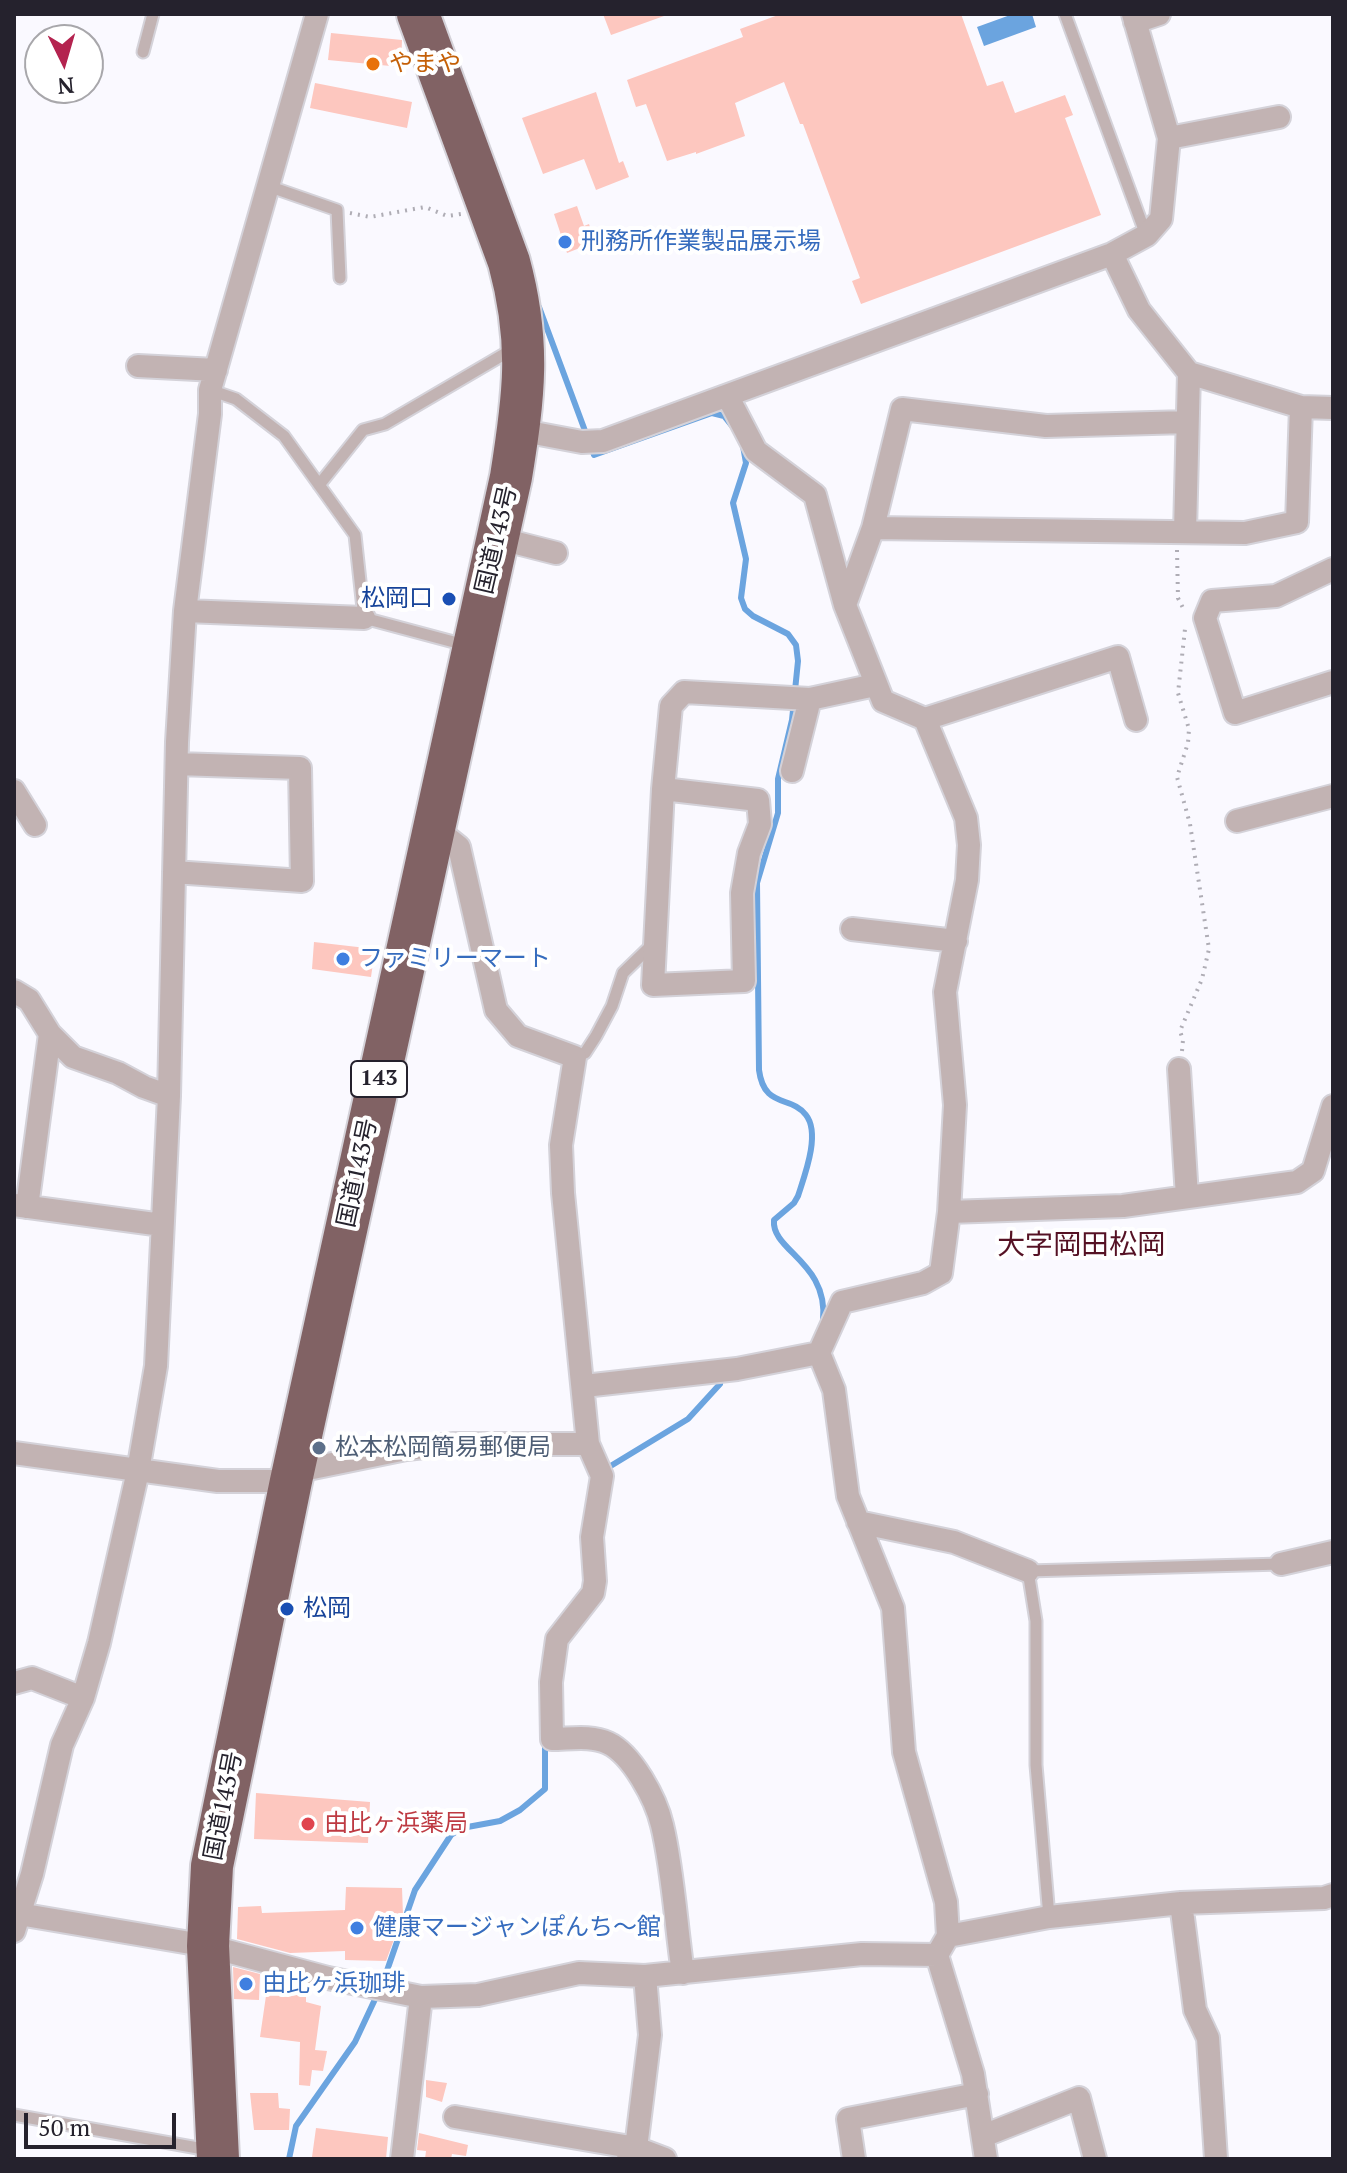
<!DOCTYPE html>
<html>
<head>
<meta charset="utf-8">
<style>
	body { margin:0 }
	#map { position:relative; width:1347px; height:2173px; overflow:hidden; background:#faf9ff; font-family:"PT Serif",serif }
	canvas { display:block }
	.frame { position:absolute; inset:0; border:16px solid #25222d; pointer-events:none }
	.north { position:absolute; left:24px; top:24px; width:80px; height:80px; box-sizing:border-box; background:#fff; border:2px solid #a8a7ab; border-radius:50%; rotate:175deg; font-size:22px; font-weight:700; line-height:32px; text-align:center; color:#25222d }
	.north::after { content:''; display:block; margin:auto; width:28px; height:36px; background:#b4234f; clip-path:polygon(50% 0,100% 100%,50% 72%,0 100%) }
	.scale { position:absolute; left:24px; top:2113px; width:152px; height:36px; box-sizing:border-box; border:4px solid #25222d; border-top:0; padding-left:10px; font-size:24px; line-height:28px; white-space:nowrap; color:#25222d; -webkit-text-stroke:6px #fff; paint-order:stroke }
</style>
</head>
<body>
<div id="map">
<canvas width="1347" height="2173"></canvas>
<div class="frame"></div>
<div class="north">N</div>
<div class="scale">50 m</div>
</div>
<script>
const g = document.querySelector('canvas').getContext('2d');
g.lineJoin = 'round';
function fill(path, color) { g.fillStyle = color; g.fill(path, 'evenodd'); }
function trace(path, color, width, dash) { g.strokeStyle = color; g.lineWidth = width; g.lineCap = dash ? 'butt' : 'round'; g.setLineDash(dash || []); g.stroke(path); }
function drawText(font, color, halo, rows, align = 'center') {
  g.font = font + ' "PT Serif","Noto Sans JP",serif'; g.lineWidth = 8; g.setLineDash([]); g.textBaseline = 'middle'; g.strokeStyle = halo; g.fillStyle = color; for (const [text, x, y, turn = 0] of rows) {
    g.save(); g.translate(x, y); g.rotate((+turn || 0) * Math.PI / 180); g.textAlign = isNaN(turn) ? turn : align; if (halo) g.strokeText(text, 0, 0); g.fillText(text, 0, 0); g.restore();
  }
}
const water = new Path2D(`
	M1013,14H1032L1036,27L984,46L977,27Z`);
const stream = new Path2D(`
	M539,307L594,455L712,413L724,416L732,426
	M743,446L746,463L733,503L746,559L741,598L745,609L753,616L788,634L796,645L798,661L792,720L778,779V813L757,883L759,1070C764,1109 791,1095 806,1115C821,1134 804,1177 798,1196L794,1203L774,1220C771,1251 829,1262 823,1321
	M604,1470L688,1419L720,1384
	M382,1985L415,1890L451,1835L462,1828L500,1821L520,1810L545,1789V1741
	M289,2159L296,2126L355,2042L377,1995`);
const building = new Path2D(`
	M603,14H664V16L611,35Z
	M781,14H961L987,86L1003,81L1015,113L1065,95L1073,115L1065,118L1101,215L861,304L852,281L860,278L803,124H800L784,82L735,103L745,136L696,154V152L667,161L646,104L636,107L627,80L743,37L740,29Z
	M331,33L402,40L401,67L328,60Z
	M315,83L412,102L407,128L310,108Z
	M596,92L619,163L623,161L629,177L596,190L584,159L543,174L522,118Z
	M577,206L584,226L589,224L595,242L567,253L554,214Z
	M314,942L375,949L371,977L312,969Z
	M256,1793L370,1802L368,1843L254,1839Z
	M346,1887L402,1888L403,1915L386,1961L345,1960V1951L290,1953L237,1939L238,1907L261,1906L262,1913L345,1910Z
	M233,1967L260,1974L259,2000L234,1999Z
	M267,1989L306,1996V2002L321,2006L315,2050L327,2051L323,2071L312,2070L310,2086L299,2085L300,2042L260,2037Z
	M426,2080L447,2083L442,2102L426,2097Z
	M250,2093H278L279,2108L290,2109L289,2130H254Z
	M316,2128L388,2137L386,2159L312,2157Z
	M419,2133L468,2145L466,2156L452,2154L451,2159H425L426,2151L417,2150Z`);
const path = new Path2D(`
	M350,213L370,217L425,207L447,216L461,214
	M1177,550L1178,598L1185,612
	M1182,1051L1183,1040L1180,1031L1202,979L1209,949L1190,824L1177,777L1188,743L1189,729L1178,693L1185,629`);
const lane = new Path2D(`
	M1065,14L1146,235
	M143,52L153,14
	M268,186L337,210L340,278
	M210,390L236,399L284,436L355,535L364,618L465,645
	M319,485L363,430L385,424L513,349
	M575,1057L585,1053L596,1036L612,1006L623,973L655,942
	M1049,1917L1036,1765V1621L1028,1571L1281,1564
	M14,2115L209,2150`);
const street = new Path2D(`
	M1135,22L1159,14
	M1169,138L1279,117
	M1112,254L1139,310L1189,373L1301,407L1333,408
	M138,366L216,370
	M728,397L756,451L815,495L845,605L883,701L925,719L966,818L969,845L967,880L945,992L955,1105L949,1212L941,1273L923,1283L842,1302L819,1353L834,1390L848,1496L893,1608L904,1752L946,1902L948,1936
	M518,430L582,442L603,441L1112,254L1147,235L1161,219L1169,138L1133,14
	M873,528L902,409L1046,426L1187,422
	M1185,532L1189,373
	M497,538L556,553
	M1333,569L1276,596L1212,601L1205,618L1235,713L1333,682
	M845,605L873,528L1245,533L1297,522L1301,407
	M185,611L364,618
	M925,719L1118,657L1136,720
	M792,771L810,699
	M663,789L758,800L760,824L749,853L742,893L744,981L653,985L663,789L671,706L684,692L810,699L875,685
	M14,791L35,825
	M1237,821L1333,796
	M434,827L459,847L496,1010L518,1036L575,1057L561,1145L563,1193L588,1444L602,1476L592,1537L595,1581L593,1593L557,1639L551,1682L552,1739C570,1739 591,1735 608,1743C632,1754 656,1799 662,1825C673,1870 676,1926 683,1973
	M174,872L302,881L300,768L177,764
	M852,929L956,941
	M14,991L29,1000L50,1034L73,1057L118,1073L144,1087L169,1096
	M1179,1069L1187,1197
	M14,1205L162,1225
	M27,1207L50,1034
	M949,1212L1123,1206L1297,1182L1313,1171L1333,1106
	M584,1386L737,1369L819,1353
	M14,1453L218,1481H291
	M293,1472L406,1449L454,1444H588
	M858,1522L954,1542L1028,1571
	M1281,1564L1333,1552
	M14,1683L32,1678L83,1698
	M1181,1903L1195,2010L1208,2038L1216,2159
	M19,1914L208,1946L328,1978L421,1997L478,1995L579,1973L645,1976L862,1954L937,1955
	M14,1931L32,1874L62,1745L83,1698L99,1643L138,1471L156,1366L169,1096L177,742L185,611L210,414V390L317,14
	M645,1976L650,2035L636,2148L665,2159
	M455,2117L636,2148L628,2158
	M983,2136L1079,2098L1095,2159
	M402,2159L421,1997
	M854,2159L848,2119L977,2094
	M986,2159L973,2074L937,1955L948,1936L1049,1917L1181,1903L1324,1898L1333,1895`);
const highway = new Path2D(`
	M218,2159L208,1946L212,1866L291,1481L511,477C524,396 531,343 509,262L418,14`);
const markers = [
	[373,64,8,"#e8710a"],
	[565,242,8,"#3f7fe0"],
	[449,599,8,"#1a4fb4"],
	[343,959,8,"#3f7fe0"],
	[319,1448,8,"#5c6f8a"],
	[287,1609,8,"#1a4fb4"],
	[308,1824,8,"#e0444e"],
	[357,1928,8,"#3f7fe0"],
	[246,1984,8,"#3f7fe0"]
];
const shields = [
	[379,1079,56]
];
const shieldNames = [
	["143",379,1079]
];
const foodNames = [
	["やまや",389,64]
];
const shopNames = [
	["刑務所作業製品展示場",581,242],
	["ファミリーマート",359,959],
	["健康マージャンぽんち～館",373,1928],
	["由比ヶ浜珈琲",262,1984]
];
const streetNames = [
	["国道143号",497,540,-77],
	["国道143号",358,1173,-78],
	["国道143号",224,1806,-79]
];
const transitNames = [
	["松岡口",433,599],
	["松岡",303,1609,"left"]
];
const serviceNames = [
	["松本松岡簡易郵便局",335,1448]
];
const healthNames = [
	["由比ヶ浜薬局",324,1824]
];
const quarterNames = [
	["大字岡田松岡",1081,1246]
];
fill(water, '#6ba4df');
trace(stream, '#6ba4df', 6);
fill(building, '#fdc7bf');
trace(lane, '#d4d2d9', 15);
trace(street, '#d4d2d9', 26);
trace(highway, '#d4d2d9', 46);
trace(path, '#afadb5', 4, [2, 6]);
trace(lane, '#c2b3b3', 11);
trace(street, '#c2b3b3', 22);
trace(highway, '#816264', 42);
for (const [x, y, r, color] of markers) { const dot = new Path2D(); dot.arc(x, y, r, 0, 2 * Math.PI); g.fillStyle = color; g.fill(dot); trace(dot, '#fff', 3); }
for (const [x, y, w] of shields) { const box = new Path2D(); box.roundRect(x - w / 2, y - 18, w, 36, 6); g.fillStyle = '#fff'; g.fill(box); trace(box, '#25222d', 2); }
drawText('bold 22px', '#25222d', null, shieldNames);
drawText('24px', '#c56008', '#fff', foodNames, 'left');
drawText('24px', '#366cbe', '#fff', shopNames, 'left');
drawText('24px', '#25222d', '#fff', streetNames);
drawText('24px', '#164399', '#fff', transitNames, 'right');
drawText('24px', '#4e5e75', '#fff', serviceNames, 'left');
drawText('24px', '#be3a42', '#fff', healthNames, 'left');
drawText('28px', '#551124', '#fff', quarterNames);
</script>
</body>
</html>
